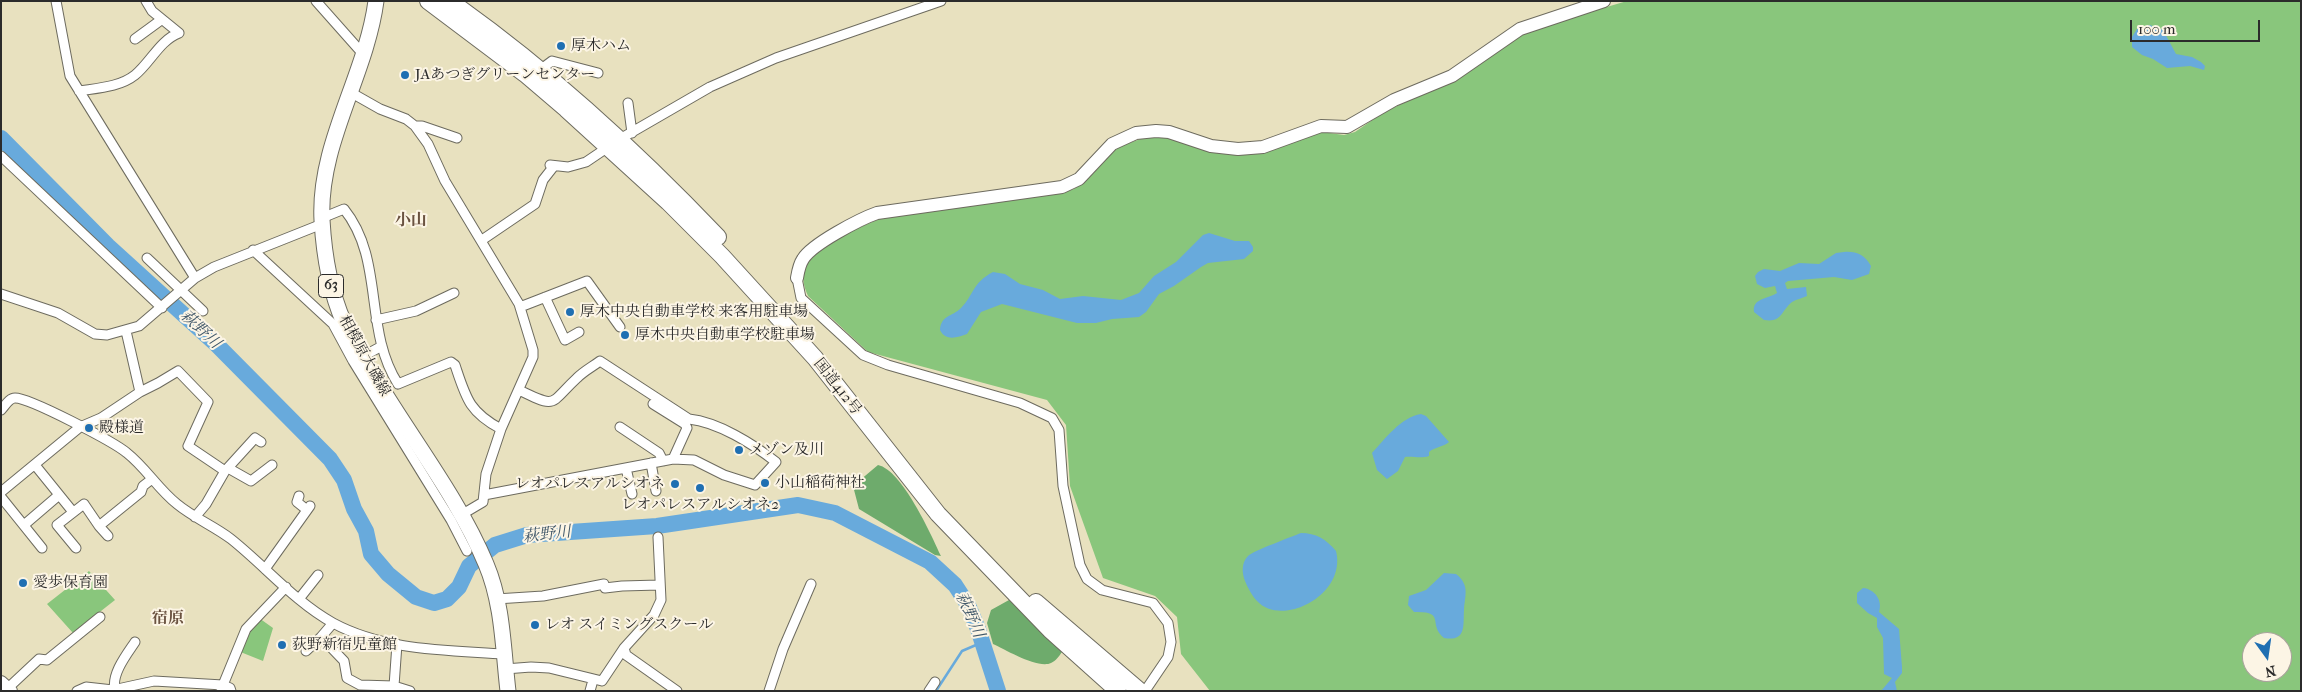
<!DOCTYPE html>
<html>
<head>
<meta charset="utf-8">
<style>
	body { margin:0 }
	#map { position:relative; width:2302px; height:692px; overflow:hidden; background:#e8e1bf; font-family:"IM FELL French Canon",serif }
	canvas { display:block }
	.frame { position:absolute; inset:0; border:2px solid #2b2b2b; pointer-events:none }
	.north { position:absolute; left:2242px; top:632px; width:50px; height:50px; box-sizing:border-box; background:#fcf5e5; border:1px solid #a8a49b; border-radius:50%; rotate:166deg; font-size:14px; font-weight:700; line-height:20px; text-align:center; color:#2b2b2b }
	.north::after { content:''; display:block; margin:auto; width:18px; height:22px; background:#1f6fb2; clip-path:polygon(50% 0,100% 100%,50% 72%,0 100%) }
	.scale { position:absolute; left:2130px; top:20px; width:130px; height:22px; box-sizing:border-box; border:2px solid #2b2b2b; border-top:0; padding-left:6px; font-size:15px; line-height:18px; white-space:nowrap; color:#2b2b2b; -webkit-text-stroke:4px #fcf5e5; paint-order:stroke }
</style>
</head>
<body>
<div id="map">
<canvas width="2302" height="692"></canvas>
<div class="frame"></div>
<div class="north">N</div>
<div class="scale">100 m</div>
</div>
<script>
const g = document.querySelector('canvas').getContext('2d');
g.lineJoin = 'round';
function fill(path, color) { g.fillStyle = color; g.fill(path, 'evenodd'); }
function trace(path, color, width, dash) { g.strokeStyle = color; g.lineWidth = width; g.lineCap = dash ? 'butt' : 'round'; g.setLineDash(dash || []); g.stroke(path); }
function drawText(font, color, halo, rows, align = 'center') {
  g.font = font + ' "IM FELL French Canon","Noto Serif JP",serif'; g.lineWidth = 4; g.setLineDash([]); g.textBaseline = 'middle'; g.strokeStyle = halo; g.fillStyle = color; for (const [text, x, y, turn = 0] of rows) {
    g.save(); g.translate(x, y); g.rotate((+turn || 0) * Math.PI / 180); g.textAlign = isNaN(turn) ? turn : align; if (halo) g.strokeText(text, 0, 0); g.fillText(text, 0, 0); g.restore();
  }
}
const green = new Path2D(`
	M1627,1H2301V691H1210L1181,654L1177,617L1155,596L1103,578L1070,486L1066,425L1047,400L868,352L808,296C804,287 801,277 806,266C815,246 867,223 888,216L1061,193L1074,189L1084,182L1111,153L1121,146L1146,137L1160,136L1215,153L1322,132L1344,135L1355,132L1384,112L1465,75L1510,41L1539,27ZM2252,642H2282V672H2252Z
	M89,571L115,600L73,633L47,604Z
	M259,618L273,628L263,661L238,651L246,632Z`);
const forest = new Path2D(`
	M878,465C902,470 931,534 941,556L935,555L859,509L853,486Z
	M1009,600L1062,652C1059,656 1056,661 1051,663C1038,669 1006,650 993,644L987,623L991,610Z`);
const water = new Path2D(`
	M2150,25L2163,30L2176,54L2192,57L2201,62L2205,66L2204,70L2190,66L2167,68L2153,59L2142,55L2132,47V37L2137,29Z
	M1209,233L1235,241H1249L1253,247V251L1244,259L1208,263L1201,267L1174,286L1159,294L1146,312L1139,317L1112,319L1096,323H1077L1002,304L981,312L967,334C958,337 946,342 940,330C941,315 952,317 961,308C974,295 972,283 993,272L1005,274L1020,284L1043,290L1060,299L1083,296L1121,300L1139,293L1154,276L1176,262L1203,235Z
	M1844,252C1856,251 1865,255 1871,266L1869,274L1852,280L1834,277L1788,281L1785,283L1787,289L1806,287L1807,296C1803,298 1797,299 1792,302C1781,311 1782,323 1764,320L1754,312C1752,298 1768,299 1777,293L1775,286L1765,288L1757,284L1755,276L1758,272L1764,269L1780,271L1799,263L1819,264L1836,253Z
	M1421,414L1426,416L1449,442C1443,447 1435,447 1429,452V456C1420,459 1414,456 1405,457L1398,471L1387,479L1377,470L1372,453C1385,439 1401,417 1421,414Z
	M1301,533C1316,533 1326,539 1336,551C1347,595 1282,628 1257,601C1252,596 1248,588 1245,581C1242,573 1241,563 1248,556C1253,551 1291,537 1301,533Z
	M1444,573L1456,574C1470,585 1465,595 1464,610C1463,625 1467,642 1444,638C1427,624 1447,611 1414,612L1408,605L1409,596L1426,590Z
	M1863,588C1875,589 1883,601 1879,612L1899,629L1902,667V673L1895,682L1897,691H1881L1892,678L1884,674L1883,638L1877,627V618L1868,613L1857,603V593Z`);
const stream = new Path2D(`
	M936,691L962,651L983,642`);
const river = new Path2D(`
	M1,138L108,246L216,344L330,459L344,480L354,509L366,531L371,554L388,574L416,597L434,603L447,599L459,587L469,566L495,545L527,535L657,526L798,505L835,513L930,562L955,585L968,605L978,629L998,691`);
const street = new Path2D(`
	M56,1L70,76L195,278
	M316,1L363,54
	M135,39L161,20
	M540,70L552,61L598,73
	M79,91C98,88 120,87 135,75C150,63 160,40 179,33L152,11L146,1
	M350,92L380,109L406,119L415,126H422L457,138
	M628,103L632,133
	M415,126L428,144L445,181L519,304L533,350V357L501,429L486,474L483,502L461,515
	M1,156L162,308
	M550,165L568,167L586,162L620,139L710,87L776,58L941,1
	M322,218L344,209C385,260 363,329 398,384L451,362L455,365C466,398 469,412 501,429
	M482,240L535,204L543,180L554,166
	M253,250L333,324L353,361L451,520L467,551
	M147,258L203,311
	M797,278L801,298L863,355L888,365L1020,403L1052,418L1059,430L1063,486L1080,565L1087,579L1102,590L1153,603L1168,623L1171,642L1168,657L1145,691
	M1,294L58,313L95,334L107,335L139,326L195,278L214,267L322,224
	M545,297L565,340L579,332
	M520,307L587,281L620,327
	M376,320L416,311L454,293
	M126,331L140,392
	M358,359L382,346
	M653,404L685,424L687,428L673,459
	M1,410C5,406 9,398 15,398C30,398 114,442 127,453C146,468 158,489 177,504C194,518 214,526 231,539C265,566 295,602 333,623C385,651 446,650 504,654
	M620,427L659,453L663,461
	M651,463L656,491
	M35,465L73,512
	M228,468L251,481L272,465
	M626,468L632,494
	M1,492L80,427L101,418L140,392L158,383L178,371L208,402L188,446L225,471
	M484,495L673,459L694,460L724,475L755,485L776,462C753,444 718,422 689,419L600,361C592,367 584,371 577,378C549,404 558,409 519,390
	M299,496L297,502L307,510
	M1,497L42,548
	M195,517L206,504L225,471L255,438L261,442
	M24,525L59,495
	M99,526L108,536
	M76,548L57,525L84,504L99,526L141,492L143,486L152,479
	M265,569L310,506
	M299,599L318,575
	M496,599L543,596L604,584L605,588L622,586L659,585
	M321,637L344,661L347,678L360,685L394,686L410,691
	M624,648L626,655L677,691
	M306,651L321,637L333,623
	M505,669L531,667L549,668L602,681L624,648L654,615L661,600L658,537
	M394,686L397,644
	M8,688L39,659L47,660L100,617
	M115,690C111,674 127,654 135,642
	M77,691L86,687L113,690L154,681L223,685L221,691
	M231,691L230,688L223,685L246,629L286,587
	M590,691L593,680
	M769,691L783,649L811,584
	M929,691L935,682`);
const secondary = new Path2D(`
	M797,278C798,272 799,265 803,259C812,244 860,219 877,213L1062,187L1079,179L1112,144L1136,133L1156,131L1169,132L1211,146L1238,149L1263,147L1321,126L1347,127L1394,100L1452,76L1520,29L1604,1
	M1,682L11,691`);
const primary = new Path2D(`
	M376,1C366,76 318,144 322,220C324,256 330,291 344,323C354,346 368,368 382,389C417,446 460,502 486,564C503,604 503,649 508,691`);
const highway = new Path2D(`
	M428,1L525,74L566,109L668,202L722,256L815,358L938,514L1050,630L1118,691
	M450,1C548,70 636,151 718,237
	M1036,602L1140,691`);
const markers = [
	[561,46,5,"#1f6fb2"],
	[405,75,5,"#1f6fb2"],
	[570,312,5,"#1f6fb2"],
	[625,335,5,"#1f6fb2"],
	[89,428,5,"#1f6fb2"],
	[739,450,5,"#1f6fb2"],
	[765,483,5,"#1f6fb2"],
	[675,484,5,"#1f6fb2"],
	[700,488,5,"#1f6fb2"],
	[23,583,5,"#1f6fb2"],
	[535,625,5,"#1f6fb2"],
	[282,645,5,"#1f6fb2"]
];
const shields = [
	[331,286,25]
];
const shieldNames = [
	["63",331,286]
];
const poiNames = [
	["厚木ハム",571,46],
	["JAあつぎグリーンセンター",415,75],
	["厚木中央自動車学校 来客用駐車場",580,312],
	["厚木中央自動車学校駐車場",635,335],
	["殿様道",99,428],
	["メゾン及川",749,450],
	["小山稲荷神社",775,483],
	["レオパレスアルシオネ",665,484,"right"],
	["レオパレスアルシオネ2",700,505,"center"],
	["愛歩保育園",33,583],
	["レオ スイミングスクール",545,625],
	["荻野新宿児童館",292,645]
];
const streetNames = [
	["相模原大磯線",364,356,61],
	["国道412号",837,387,52]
];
const neighbourhoodNames = [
	["小山",411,221],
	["宿原",168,619]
];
const waterNames = [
	["萩野川",200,330,43],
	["萩野川",547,535,-6],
	["萩野川",969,615,66]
];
fill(green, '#89c67c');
fill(forest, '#6eab6c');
fill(water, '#68aadc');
trace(stream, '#68aadc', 2.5);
trace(river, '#68aadc', 16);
trace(street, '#6d6b5f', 11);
trace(secondary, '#6d6b5f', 14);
trace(primary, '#6d6b5f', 17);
trace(highway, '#6d6b5f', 18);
trace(street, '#fff', 9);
trace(secondary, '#fff', 12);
trace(primary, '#fff', 15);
trace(highway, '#fff', 16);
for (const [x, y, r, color] of markers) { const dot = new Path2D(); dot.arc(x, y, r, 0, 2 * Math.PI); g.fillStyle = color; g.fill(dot); trace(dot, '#fcf5e5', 2); }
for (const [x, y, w] of shields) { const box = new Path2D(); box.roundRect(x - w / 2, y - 11.5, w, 23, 4); g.fillStyle = '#fcf5e5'; g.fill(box); trace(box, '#2b2b2b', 1); }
drawText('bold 14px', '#2b2b2b', null, shieldNames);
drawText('15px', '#2b2b2b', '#fcf5e5', poiNames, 'left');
drawText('15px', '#2b2b2b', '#fcf5e5', streetNames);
drawText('bold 16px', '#6a5240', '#fcf5e5', neighbourhoodNames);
drawText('italic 16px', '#405769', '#fcf5e5', waterNames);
</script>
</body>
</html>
